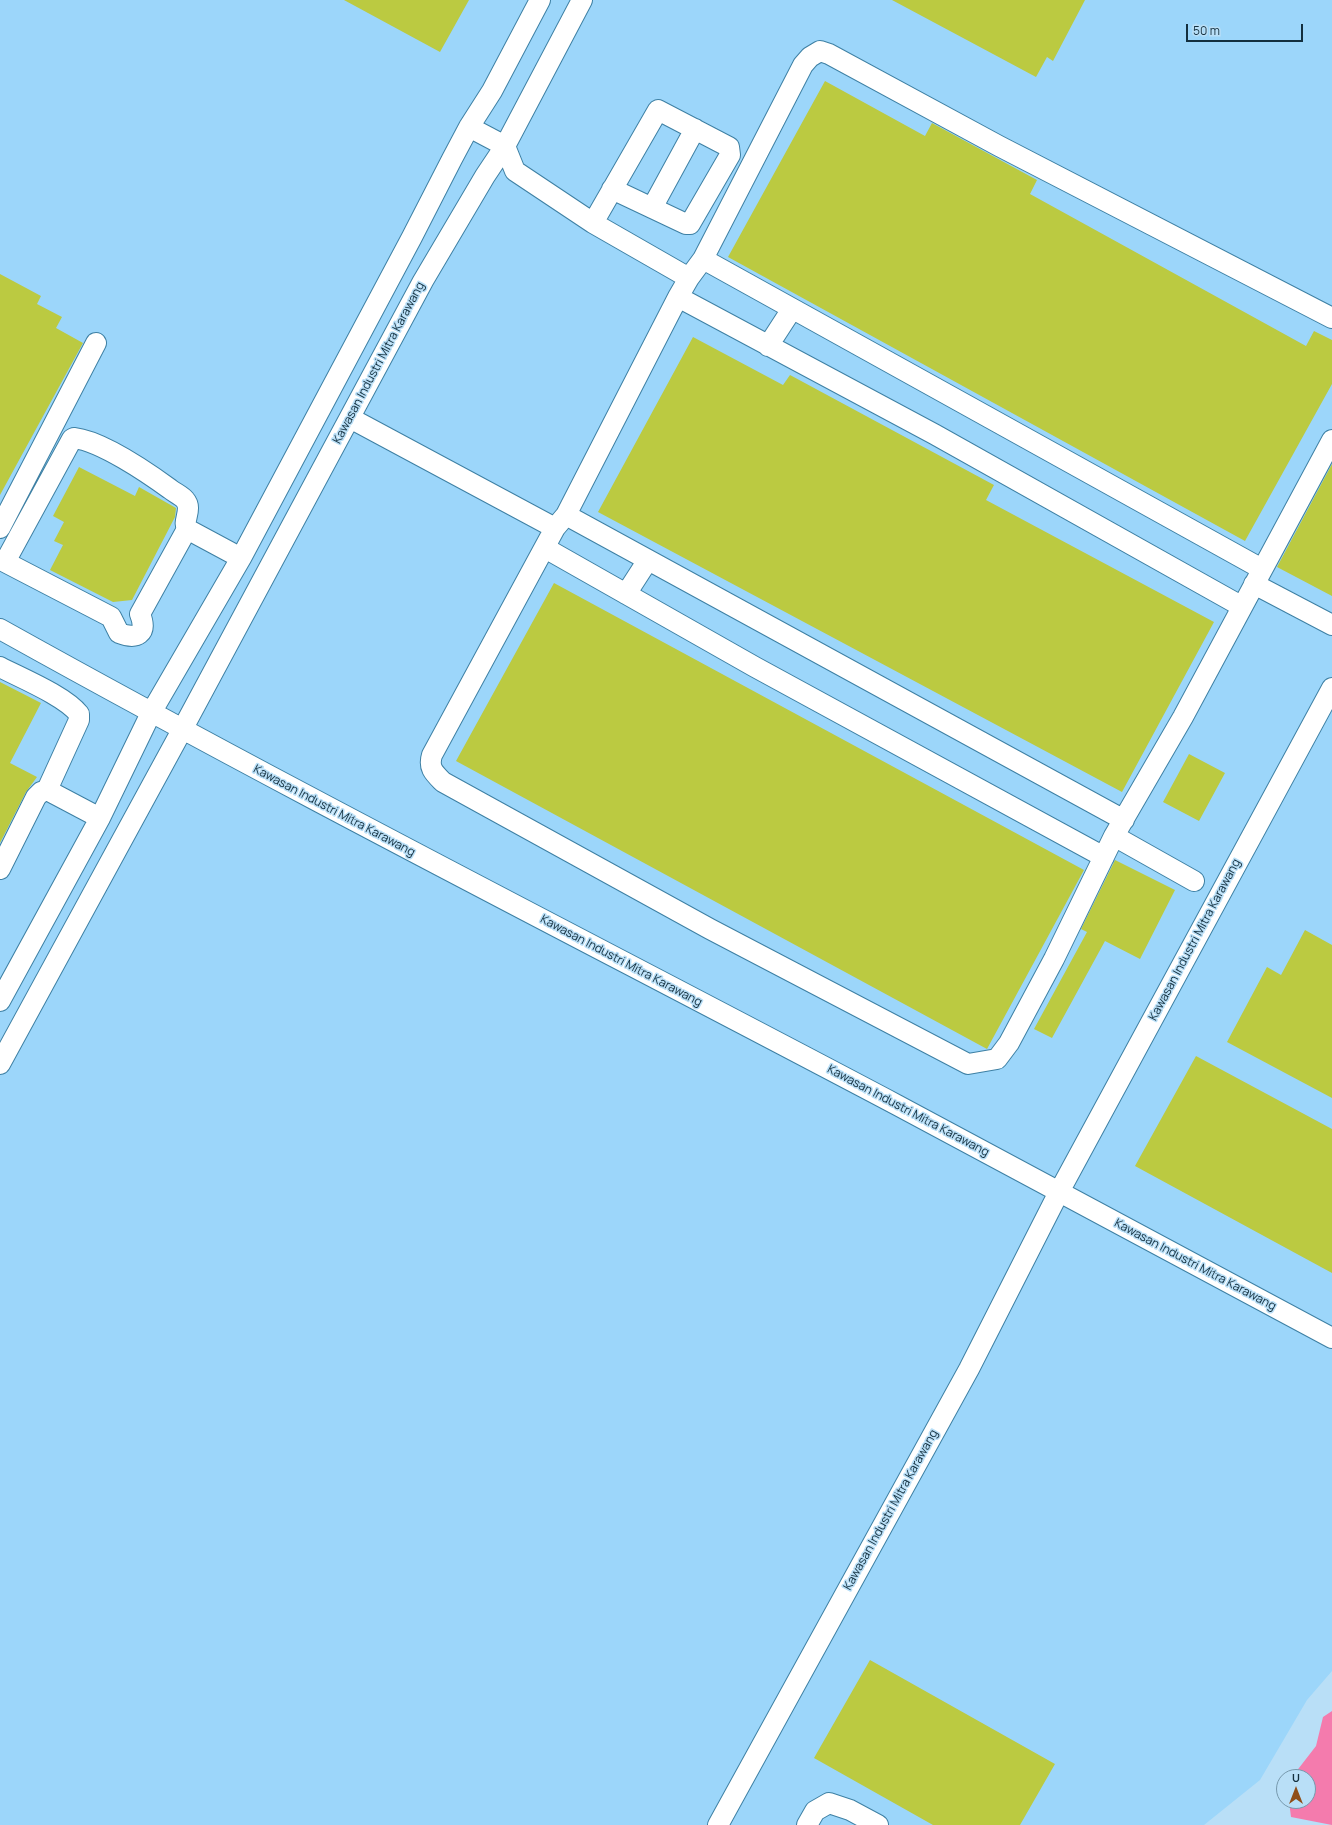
<!DOCTYPE html>
<html>
<head>
<meta charset="utf-8">
<style>
	body { margin:0 }
	#map { position:relative; width:1332px; height:1825px; overflow:hidden; background:#b9dff7; font-family:Manrope,sans-serif }
	canvas { display:block }
	.north { position:absolute; left:1276px; top:1769px; width:40px; height:40px; box-sizing:border-box; background:#b9dff7; border:1px solid #7799ad; border-radius:50%; rotate:0deg; font-size:11px; font-weight:700; line-height:16px; text-align:center; color:#132f3e }
	.north::after { content:''; display:block; margin:auto; width:14px; height:18px; background:#8f4e19; clip-path:polygon(50% 0,100% 100%,50% 72%,0 100%) }
	.scale { position:absolute; left:1186px; top:24px; width:117px; height:18px; box-sizing:border-box; border:2px solid #132f3e; border-top:0; padding-left:5px; font-size:12px; line-height:14px; white-space:nowrap; color:#132f3e; -webkit-text-stroke:3px #b9dff7; paint-order:stroke }
</style>
</head>
<body>
<div id="map">
<canvas width="1332" height="1825"></canvas>
<div class="north">U</div>
<div class="scale">50 m</div>
</div>
<script>
const g = document.querySelector('canvas').getContext('2d');
g.lineJoin = 'round';
function fill(path, color) { g.fillStyle = color; g.fill(path, 'evenodd'); }
function trace(path, color, width, dash) { g.strokeStyle = color; g.lineWidth = width; g.lineCap = dash ? 'butt' : 'round'; g.setLineDash(dash || []); g.stroke(path); }
function drawText(font, color, halo, rows, align = 'center') {
  g.font = font + ' Manrope,sans-serif'; g.lineWidth = 3; g.setLineDash([]); g.textBaseline = 'middle'; g.strokeStyle = halo; g.fillStyle = color; for (const [text, x, y, turn = 0] of rows) {
    g.save(); g.translate(x, y); g.rotate((+turn || 0) * Math.PI / 180); g.textAlign = isNaN(turn) ? turn : align; if (halo) g.strokeText(text, 0, 0); g.fillText(text, 0, 0); g.restore();
  }
}
const built = new Path2D(`
	M0,0H1332V1671L1307,1700L1260,1780L1204,1825H0Z`);
const water = new Path2D(`
	M1332,1711V1825L1291,1817L1289,1801H1308V1777H1292L1316,1746L1323,1717Z`);
const building = new Path2D(`
	M344,0H469L440,52Z
	M892,0H1085L1053,61L1047,57L1036,77Z
	M825,81L925,136L932,123L1037,180L1030,194L1306,346L1314,331L1332,340V384L1245,541L728,257Z
	M0,274L41,296L37,304L62,317L56,328L83,343L0,495Z
	M693,337L783,385L790,375L994,485L986,500L1214,622L1122,792L598,512Z
	M1332,464V596L1277,567Z
	M79,467L135,496L139,487L176,508L175,517L132,600L113,602L50,570L63,545L54,541L64,522L53,516Z
	M554,583L1084,870L987,1049L456,761Z
	M0,682L41,703L10,763L37,777L26,792L0,843Z
	M1189,754L1225,773L1199,821L1163,802Z
	M1115,860L1175,890L1140,959L1105,941L1052,1038L1034,1029L1087,932L1081,929Z
	M1305,930L1332,945V1098L1227,1042L1267,967L1281,975Z
	M1196,1056L1332,1129V1273L1135,1166Z
	M870,1660L1055,1764L1020,1825H933L814,1758Z`);
const minor = new Path2D(`
	M469,127L505,146L515,171L593,223L689,278
	M652,208L695,129
	M593,223L658,110L729,147L730,155L690,224H686L612,189
	M703,259L1262,569
	M678,297L934,434L1241,606
	M1332,318L999,146L829,54L820,51L810,57L803,65L703,259L689,278L678,297L566,515L555,528L432,755C428,768 434,773 443,782L710,929L968,1064L997,1059L1009,1043L1054,959L1114,836L1183,717L1332,440
	M768,346L792,309
	M350,418L555,528
	M566,515L1124,820
	M0,528L96,343
	M187,529L140,614C148,634 137,640 119,633L111,617L5,562L72,439L74,438C101,441 148,473 170,489C175,493 182,496 185,500C193,509 182,521 187,529L241,558
	M545,548L755,667L1104,857
	M1254,584L1332,625
	M626,594L648,560
	M0,629C296,794 598,947 897,1105C1043,1182 1187,1261 1332,1338
	M0,667C21,678 65,696 79,714V720L47,790
	M1114,836L1194,881
	M0,869L36,797L41,792L47,790L100,818
	M0,1001L100,818L151,713L241,558L412,237L452,159L469,127L492,91L540,0
	M0,1064L182,730L423,281L485,176L505,146L582,0
	M718,1825L969,1369L1059,1192L1332,688
	M807,1825L815,1811L829,1803L850,1810L878,1825`);
const streetNames = [
	["Kawasan Industri Mitra Karawang",379,363,-62],
	["Kawasan Industri Mitra Karawang",334,811,28],
	["Kawasan Industri Mitra Karawang",1195,940,-62],
	["Kawasan Industri Mitra Karawang",621,961,28],
	["Kawasan Industri Mitra Karawang",908,1111,28],
	["Kawasan Industri Mitra Karawang",1195,1265,28],
	["Kawasan Industri Mitra Karawang",891,1510,-61]
];
fill(built, '#9cd6fa');
fill(water, '#f47bad');
fill(building, '#bbca41');
trace(minor, '#3e80a4', 22);
trace(minor, '#fff', 20);
drawText('12px', '#132f3e', '#b9dff7', streetNames);
</script>
</body>
</html>
